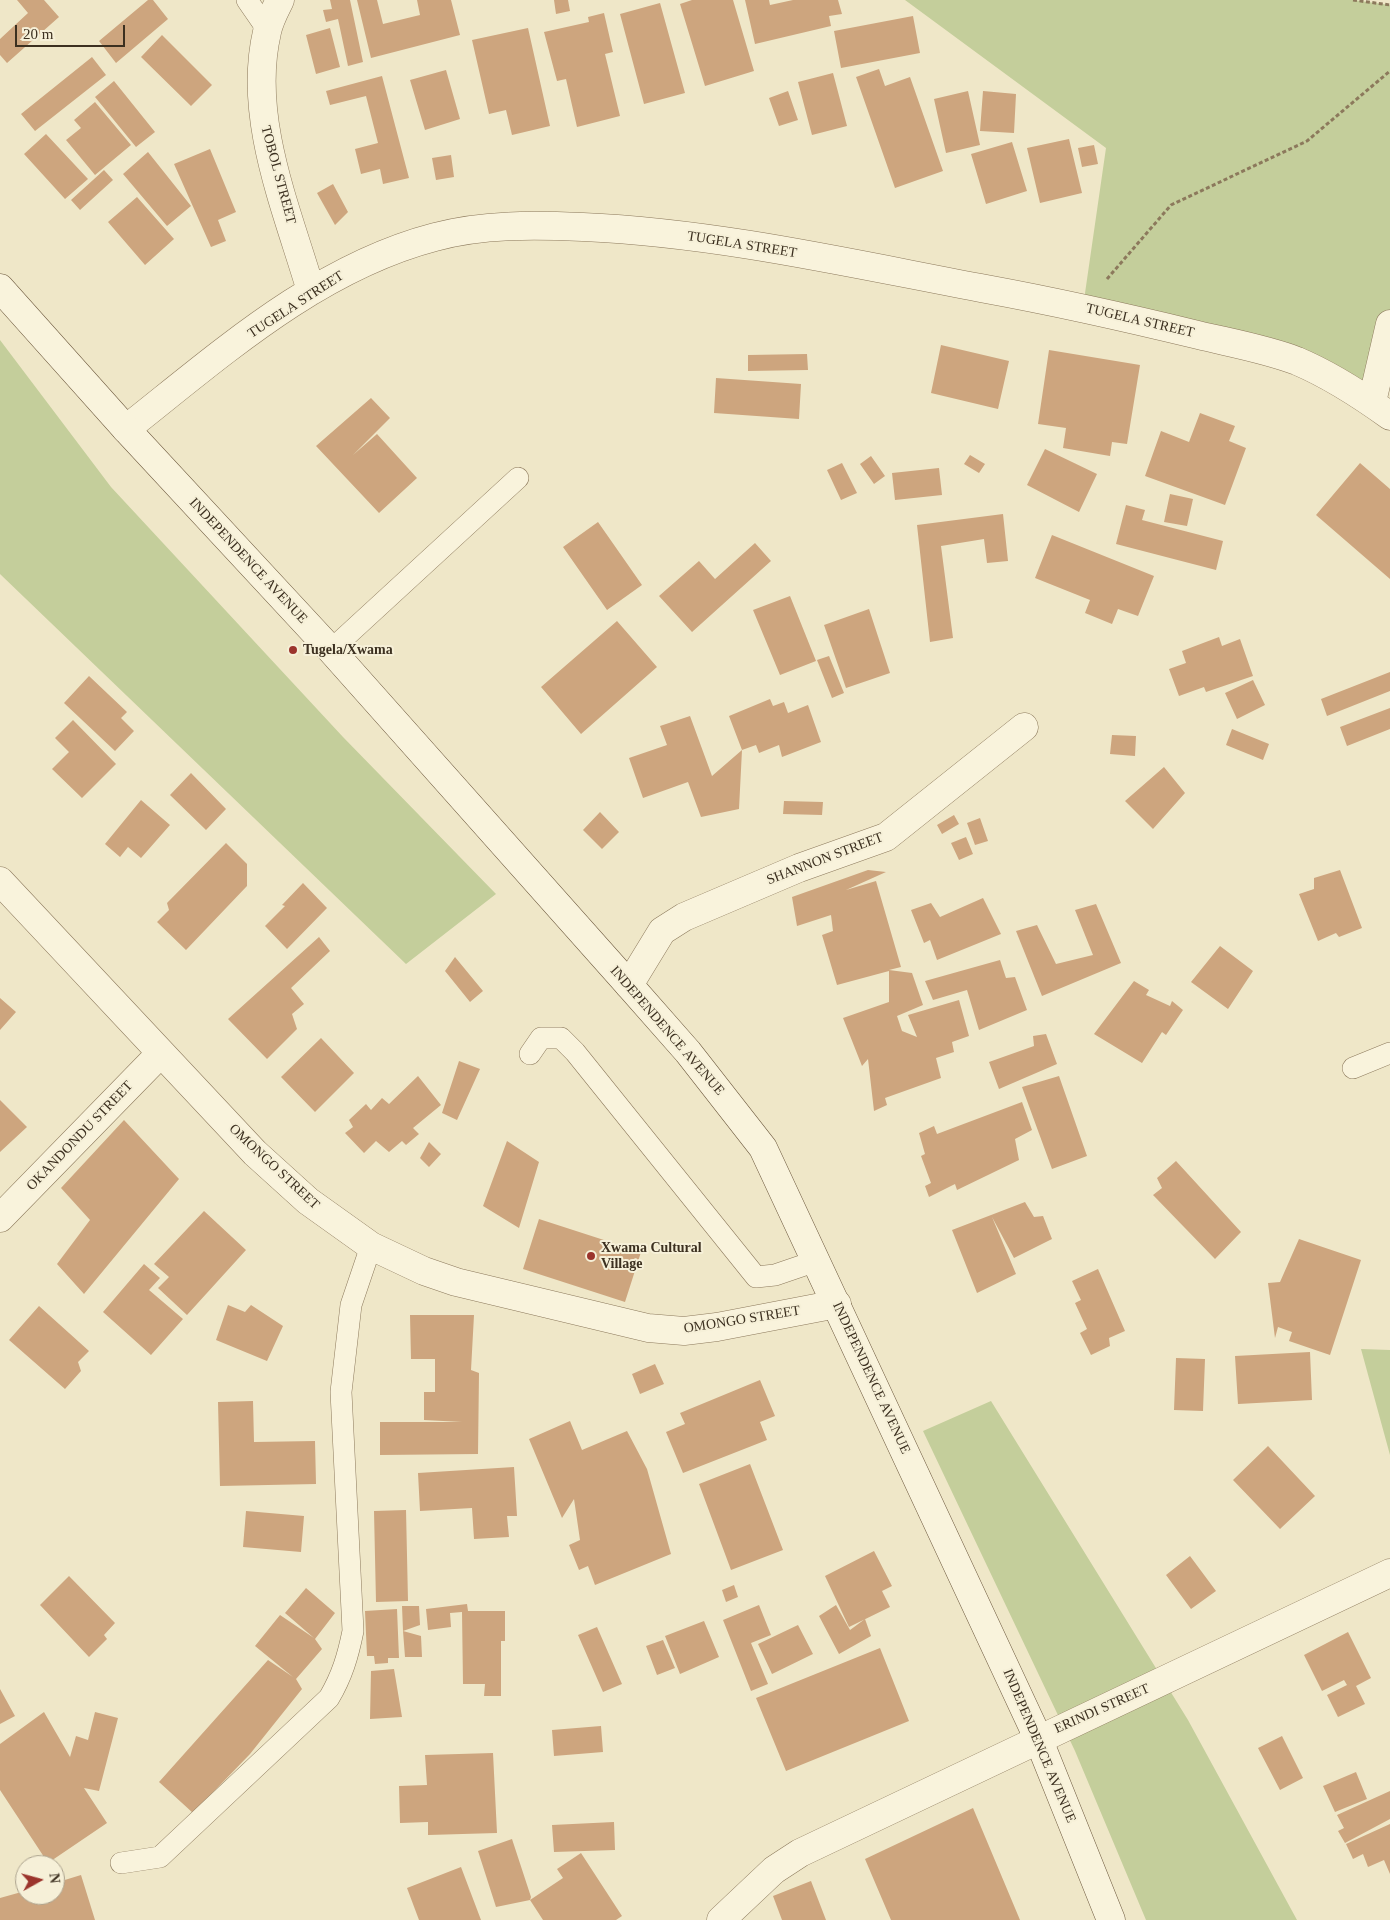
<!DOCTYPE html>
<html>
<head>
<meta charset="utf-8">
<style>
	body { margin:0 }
	#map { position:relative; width:1390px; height:1920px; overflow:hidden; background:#efe7c8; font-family:Georgia,serif }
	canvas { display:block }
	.north { position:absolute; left:15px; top:1855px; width:50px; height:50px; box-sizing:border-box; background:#f6f0d8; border:1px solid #aca38e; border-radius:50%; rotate:83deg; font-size:14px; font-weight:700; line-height:20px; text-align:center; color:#3c3020 }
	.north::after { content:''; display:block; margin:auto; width:18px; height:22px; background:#9b342c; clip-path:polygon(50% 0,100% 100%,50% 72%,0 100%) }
	.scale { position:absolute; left:15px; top:25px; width:110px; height:22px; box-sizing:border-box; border:2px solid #3c3020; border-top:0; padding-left:6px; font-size:15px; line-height:18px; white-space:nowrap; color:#3c3020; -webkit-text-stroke:4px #f6f0d8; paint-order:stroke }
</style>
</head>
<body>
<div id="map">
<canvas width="1390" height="1920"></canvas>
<div class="north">N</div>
<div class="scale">20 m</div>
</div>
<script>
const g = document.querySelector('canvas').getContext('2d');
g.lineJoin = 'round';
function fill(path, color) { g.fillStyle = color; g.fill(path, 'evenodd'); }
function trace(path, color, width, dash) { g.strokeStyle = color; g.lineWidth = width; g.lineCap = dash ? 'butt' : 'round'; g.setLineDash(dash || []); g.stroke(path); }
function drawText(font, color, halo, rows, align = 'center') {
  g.font = font + ' Georgia,serif'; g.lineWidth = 4; g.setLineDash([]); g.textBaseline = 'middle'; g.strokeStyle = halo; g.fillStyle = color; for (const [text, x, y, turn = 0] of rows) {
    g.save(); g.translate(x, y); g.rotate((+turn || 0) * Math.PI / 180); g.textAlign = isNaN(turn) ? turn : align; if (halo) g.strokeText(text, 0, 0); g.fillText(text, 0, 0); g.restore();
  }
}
const green = new Path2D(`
	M905,0H1353L1390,5V324L1372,402L1333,378L1083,307L1106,148Z
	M0,340L111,487L343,737L496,894L406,964L0,574Z
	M1361,1349L1390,1350V1455Z
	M991,1401L1188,1720L1297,1920H1146L1075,1751L923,1431Z`);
const building = new Path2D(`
	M17,0H44L59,17L7,63L0,55V39L28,13Z
	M148,0H153L168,19L116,63L99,41Z
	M330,0H350L363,62L348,66L338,19L326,22L323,10L332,9Z
	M357,0H377L383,24L420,15L417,0H451L460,35L371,58Z
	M554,0H568L570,11L556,14Z
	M692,0H733L754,71L705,86L680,4Z
	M745,0H769L770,5L793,0H838L842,14L829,16L831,26L755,44Z
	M660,3L685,93L644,104L620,14Z
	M604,13L613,52L605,54L620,116L577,127L566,79L557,81L544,32L589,22L588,17Z
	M913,16L920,53L841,68L834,31Z
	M330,28L340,67L316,74L306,35Z
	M528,28L550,126L512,135L506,110L489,114L472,40Z
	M162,35L212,85L191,106L141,57Z
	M92,57L106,75L35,131L21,114Z
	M879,69L885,86L910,77L943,171L895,188L856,77Z
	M446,70L460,119L425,130L410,80Z
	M833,73L847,126L812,135L798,82Z
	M382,76L409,178L383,184L380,169L361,174L355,149L378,143L366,96L330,105L326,91Z
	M114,81L155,132L136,147L95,97Z
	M788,91L798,120L779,126L769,98Z
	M968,91L980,145L946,153L934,99Z
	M983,91L1016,94L1014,133L980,131Z
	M95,102L131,145L95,175L66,140L81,128L74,120Z
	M46,134L88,179L65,199L24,154Z
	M1069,139L1082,193L1040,203L1027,148Z
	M1012,142L1027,191L986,204L971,154Z
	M1094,145L1098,164L1082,167L1078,148Z
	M210,149L236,212L218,220L226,241L211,247L174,164Z
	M148,152L191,206L167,226L123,174Z
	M451,155L454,177L436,180L432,158Z
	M104,170L113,180L80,210L71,200Z
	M333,184L348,212L335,225L317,193Z
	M137,197L174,239L145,265L108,222Z
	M941,345L1009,361L998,409L931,393Z
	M1049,350L1140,365L1127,444L1112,442L1110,456L1063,448L1066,428L1038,424Z
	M807,354L808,370L748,371V355Z
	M716,378L801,384L799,419L714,413Z
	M371,398L390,418L353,455L377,434L417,478L379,513L316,446Z
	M1200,413L1235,426L1229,441L1246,448L1225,505L1145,476L1161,431L1189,442Z
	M1045,449L1097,474L1079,512L1027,485Z
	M970,455L985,464L979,473L964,464Z
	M871,456L885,476L874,484L860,464Z
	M842,463L857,493L841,500L827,470Z
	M1360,463L1390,489V579L1316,515Z
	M939,468L942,495L895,500L892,473Z
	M1170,494L1193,499L1187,526L1164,522Z
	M1126,505L1145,510L1142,520L1223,541L1216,570L1116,544Z
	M1003,514L1008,561L987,563L984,539L941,546L953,638L930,642L917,525Z
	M598,522L642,585L607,610L563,547Z
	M1052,535L1154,576L1138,616L1118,609L1112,624L1085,613L1090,600L1035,578Z
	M755,543L771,561L692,632L659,596L699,561L715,579Z
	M790,596L816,661L780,675L753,610Z
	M869,609L890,673L846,688L824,625Z
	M617,621L657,667L581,734L541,687Z
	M1219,637L1222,646L1240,639L1253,676L1206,692L1204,687L1179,696L1169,669L1186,663L1182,651Z
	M829,656L844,693L832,698L817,660Z
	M1390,672V691L1327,716L1321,699Z
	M89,676L127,712L121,718L134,731L115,751L64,703Z
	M1253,680L1265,705L1237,719L1225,693Z
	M770,699L773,706L784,702L788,713L808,705L821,742L782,757L779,745L759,753L756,745L742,750L729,716Z
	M1390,708V729L1347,746L1340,727Z
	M690,716L712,776L742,750L739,809L701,817L688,782L643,798L629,758L667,745L660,726Z
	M73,720L116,764L82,798L52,769L69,752L55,738Z
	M1232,729L1269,744L1263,760L1226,745Z
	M1112,735L1136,736L1135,756L1110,754Z
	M1164,767L1185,793L1153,829L1125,801Z
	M191,773L226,809L206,830L170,795Z
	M141,800L170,825L141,858L128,847L120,857L105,844Z
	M784,801L823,802L822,815L783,814Z
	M600,812L619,832L602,849L583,830Z
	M954,815L959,824L942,834L937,825Z
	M980,818L988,841L975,845L967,823Z
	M966,837L973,854L959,860L951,843Z
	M226,843L247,864V886L186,950L157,922L169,910L167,903Z
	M868,870L886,872L846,890L876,881L901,967L889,970L912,973L923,1005L897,1016L902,1031L917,1037L908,1015L959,1000L969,1036L952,1042L954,1052L936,1058L941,1078L885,1098L887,1105L874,1111L868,1059L862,1066L843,1018L889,1002V971L837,985L822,935L833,931L831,915L797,926L792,897Z
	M1340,870L1362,928L1339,937L1336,933L1318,941L1299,894L1314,889V878Z
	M303,883L327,908L287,949L265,926L285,906L282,905Z
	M983,898L1001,934L937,960L930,940L924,943L911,910L931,903L940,917Z
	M1096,904L1121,963L1042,996L1016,931L1037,925L1056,964L1093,955L1075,910Z
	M319,937L330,951L291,988L304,1004L292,1014L297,1029L267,1059L228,1019Z
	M1220,946L1253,971L1228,1009L1191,982Z
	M455,957L483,991L470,1002L445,971Z
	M1000,960L1006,978L1015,977L1027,1010L979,1030L967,990L933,1000L925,981Z
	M1134,981L1149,990L1146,995L1170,1006L1172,1001L1183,1010L1166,1035L1162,1032L1142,1063L1094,1034Z
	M0,998L16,1012L0,1030Z
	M1046,1034L1057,1064L999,1089L989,1062L1034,1046L1033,1036Z
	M321,1038L354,1073L315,1112L281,1077Z
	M459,1061L480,1069L457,1120L442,1113Z
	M418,1076L441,1105L413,1128L419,1134L406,1145L402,1141L389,1152L376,1141L364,1153L345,1133L353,1127L349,1120L366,1104L371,1110L382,1098L389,1104Z
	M1059,1076L1087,1156L1052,1169L1022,1087Z
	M0,1100L27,1127L0,1152Z
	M1022,1102L1032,1130L1015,1139L1019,1160L957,1190L955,1184L929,1197L925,1186L931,1183L921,1156L925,1154L919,1133L934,1126L937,1134Z
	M124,1120L179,1179L84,1294L57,1264L90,1220L61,1188Z
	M507,1141L539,1162L519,1228L483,1206Z
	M429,1142L441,1154L429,1167L420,1158Z
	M1176,1161L1241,1232L1215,1259L1153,1195L1162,1188L1157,1178Z
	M1025,1202L1034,1217L1043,1216L1052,1239L1014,1258L992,1217L1016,1274L977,1293L952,1230Z
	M204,1211L246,1250L187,1315L158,1288L169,1277L154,1264Z
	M539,1219L641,1252L625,1302L523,1269Z
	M1299,1239L1361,1260L1330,1355L1289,1341L1292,1332L1278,1327L1275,1338L1268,1283L1280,1282Z
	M144,1264L160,1278L149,1290L183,1319L151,1355L103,1312Z
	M1098,1269L1125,1331L1109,1338L1110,1346L1091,1355L1080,1333L1087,1329L1075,1303L1081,1300L1072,1281Z
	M228,1305L245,1312L251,1305L283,1326L267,1361L216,1340Z
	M39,1306L89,1351L78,1362L81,1371L65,1389L9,1340Z
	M410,1315H474L471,1370L479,1373L478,1454L380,1455V1422H462L424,1420V1392H435V1359H411Z
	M1310,1352L1312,1400L1238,1404L1235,1356Z
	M1176,1358L1205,1359L1203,1411L1174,1410Z
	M655,1364L664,1384L640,1394L632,1374Z
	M760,1380L775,1416L760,1422L767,1440L683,1473L666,1432L685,1424L680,1413Z
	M253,1401L254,1442L315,1441L316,1484L220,1486L218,1402Z
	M570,1421L582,1450L627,1431L647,1469L671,1554L595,1585L588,1566L579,1570L569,1545L580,1540L574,1499L562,1518L529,1439Z
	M1268,1446L1315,1496L1280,1529L1233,1480Z
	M750,1464L783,1550L731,1570L699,1484Z
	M514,1467L517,1516H507L509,1537L474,1539L472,1508L420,1511L418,1473Z
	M406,1510L408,1601L376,1602L374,1511Z
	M246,1511L304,1516L301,1552L243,1547Z
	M874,1551L892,1586L882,1591L890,1607L849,1627L825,1576Z
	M1190,1556L1216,1591L1191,1609L1166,1575Z
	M69,1576L115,1623L104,1635L107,1639L89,1657L40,1605Z
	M734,1585L738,1597L726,1602L722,1590Z
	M306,1588L335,1613L315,1639L322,1649L296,1679L302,1689L250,1754L193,1813L159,1782L268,1660L293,1677L255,1646L280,1615L314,1638L285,1613Z
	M467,1604L468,1611H505V1641H501V1696H484L485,1684H463L462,1612L450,1613L451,1627L428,1630L426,1609Z
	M759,1605L771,1635L751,1643L768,1684L751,1691L723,1620Z
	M836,1605L850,1630L865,1619L871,1636L839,1654L819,1616Z
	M402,1606H419L420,1625L403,1631Z
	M397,1609L399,1658H388V1663L375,1664L374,1656H367L365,1611Z
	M704,1621L719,1657L680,1674L665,1636Z
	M798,1625L813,1654L772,1674L758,1644Z
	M597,1627L622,1684L603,1692L578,1635Z
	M403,1631L421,1636L422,1657H405Z
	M1348,1632L1371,1678L1356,1686L1365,1704L1338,1717L1327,1695L1347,1685L1344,1680L1322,1691L1304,1655Z
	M663,1640L675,1668L657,1675L646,1646Z
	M880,1648L909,1721L786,1771L756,1698Z
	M394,1669L402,1717L370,1719L371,1671Z
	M0,1689L15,1716L0,1724Z
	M44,1712L70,1757L76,1736L88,1740L95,1712L118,1718L99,1791L84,1788L107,1823L48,1863L0,1790V1744Z
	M601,1726L603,1752L554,1756L552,1730Z
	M1282,1736L1303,1778L1280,1790L1258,1748Z
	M493,1753L497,1833L428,1835V1822L400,1823L399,1786L427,1785L425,1755Z
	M1356,1772L1367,1799L1335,1812L1323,1786Z
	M1390,1791V1819L1345,1843L1338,1831L1344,1828L1337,1815Z
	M973,1808L1020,1920H891L865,1859Z
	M614,1822L615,1850L554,1852L552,1825Z
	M1390,1824V1874L1384,1860L1368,1867L1363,1854L1353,1859L1346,1844Z
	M512,1839L531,1897L530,1900L496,1907L478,1851Z
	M581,1853L622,1916L616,1920H543L530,1900L563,1878L557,1869Z
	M461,1867L481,1920H419L407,1888Z
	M81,1875L95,1920H0V1898L25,1891V1895H55V1883Z
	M811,1881L826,1920H782L773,1896Z`);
const path = new Path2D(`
	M1353,0L1390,5
	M1107,279L1171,205L1307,141L1390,71`);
const lane = new Path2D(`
	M247,0L267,29
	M331,650L518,478
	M530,1054L541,1038H561L575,1052L756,1277L775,1275L816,1261
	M1353,1068L1390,1053
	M121,1863L160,1857L329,1698C342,1676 348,1656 353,1631L341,1392L351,1305L371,1246`);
const street = new Path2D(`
	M280,0C275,10 269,21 267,32C247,118 287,209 311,291
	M1372,402L1390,324
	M126,429C220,355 316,268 435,237C483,224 534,225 583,227C719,233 853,264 986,289C1057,302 1128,318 1198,335C1231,343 1266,349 1297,361C1330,375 1361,395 1390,416
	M0,881L255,1153L308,1201L371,1246L424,1271L456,1282L648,1328L684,1331L717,1327L837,1304
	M629,985L662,931L684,917L799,868L886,837L1024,727
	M0,1218L160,1054
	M721,1920L774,1870L800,1853L1390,1573`);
const secondary = new Path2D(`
	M0,288L126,429L331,650L629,985L688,1052L763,1148L1038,1738L1111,1920`);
const markers = [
	[293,650,5,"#9b342c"],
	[591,1256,5,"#9b342c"]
];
const streetNames = [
	["TOBOL STREET",278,175,75],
	["TUGELA STREET",742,245,9],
	["TUGELA STREET",296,305,-33],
	["TUGELA STREET",1140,321,13],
	["INDEPENDENCE AVENUE",248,561,47],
	["SHANNON STREET",825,859,-21],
	["INDEPENDENCE AVENUE",667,1031,49],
	["OKANDONDU STREET",80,1136,-46],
	["OMONGO STREET",274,1167,43],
	["OMONGO STREET",742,1320,-9],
	["INDEPENDENCE AVENUE",871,1378,65],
	["ERINDI STREET",1102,1709,-24],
	["INDEPENDENCE AVENUE",1039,1746,67]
];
const poiNames = [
	["Tugela/Xwama",303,650],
	["Xwama Cultural",601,1248],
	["Village",601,1264]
];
fill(green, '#c4ce9b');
fill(building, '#cda57e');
trace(lane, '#8c795c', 22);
trace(street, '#8c795c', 29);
trace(secondary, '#6e5a3f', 29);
trace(path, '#8c795c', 3, [4, 2.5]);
trace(lane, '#f9f3dc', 21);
trace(street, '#f9f3dc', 28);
trace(secondary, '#f9f3dc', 28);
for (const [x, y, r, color] of markers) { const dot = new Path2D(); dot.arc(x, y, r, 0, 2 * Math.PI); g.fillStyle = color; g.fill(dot); trace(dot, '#f6f0d8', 2); }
drawText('14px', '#3c3020', '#f6f0d8', streetNames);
drawText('bold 14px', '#3c3020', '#f6f0d8', poiNames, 'left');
</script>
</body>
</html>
